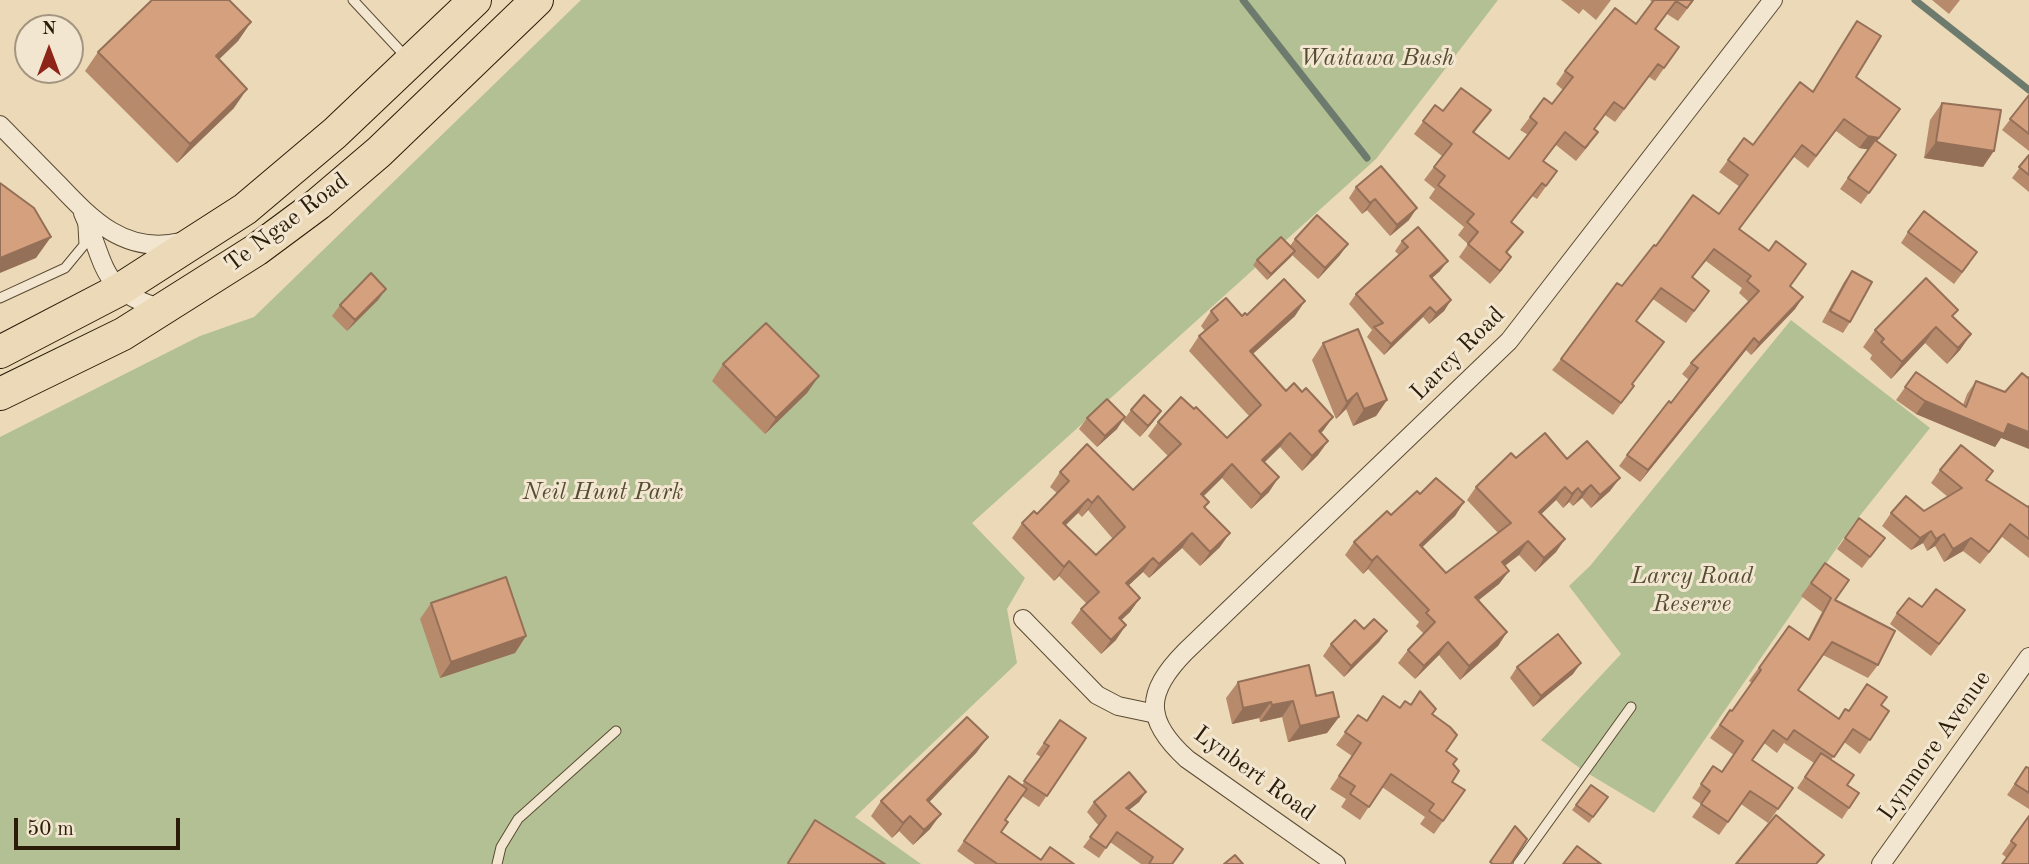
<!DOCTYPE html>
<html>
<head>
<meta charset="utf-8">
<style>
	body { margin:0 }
	#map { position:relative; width:2029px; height:864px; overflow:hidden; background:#ecd9b7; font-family:"Old Standard TT",serif }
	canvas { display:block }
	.north { position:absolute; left:14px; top:14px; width:70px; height:70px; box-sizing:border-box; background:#f3e6d0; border:2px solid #a39580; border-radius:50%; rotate:0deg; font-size:19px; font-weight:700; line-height:28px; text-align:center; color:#2a1c08 }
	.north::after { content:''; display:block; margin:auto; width:24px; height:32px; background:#8f2418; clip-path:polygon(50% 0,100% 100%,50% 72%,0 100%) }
	.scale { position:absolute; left:14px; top:818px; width:166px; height:32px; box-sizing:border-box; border:4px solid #2a1c08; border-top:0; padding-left:9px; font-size:21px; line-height:24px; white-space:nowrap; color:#2a1c08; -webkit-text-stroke:5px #f3e6d0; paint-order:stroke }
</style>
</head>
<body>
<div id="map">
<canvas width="2029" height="864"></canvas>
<div class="north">N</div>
<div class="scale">50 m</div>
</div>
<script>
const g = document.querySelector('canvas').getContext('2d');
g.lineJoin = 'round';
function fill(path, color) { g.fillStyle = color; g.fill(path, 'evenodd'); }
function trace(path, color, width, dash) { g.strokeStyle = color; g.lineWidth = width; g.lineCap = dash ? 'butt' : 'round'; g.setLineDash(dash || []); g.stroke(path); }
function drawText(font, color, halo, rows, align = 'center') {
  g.font = font + ' "Old Standard TT",serif'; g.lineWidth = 6; g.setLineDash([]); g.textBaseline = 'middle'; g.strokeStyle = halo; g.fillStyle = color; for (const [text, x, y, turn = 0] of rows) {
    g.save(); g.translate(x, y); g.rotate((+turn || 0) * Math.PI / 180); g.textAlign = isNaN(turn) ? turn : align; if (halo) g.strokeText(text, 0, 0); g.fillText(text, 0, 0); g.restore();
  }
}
const green = new Path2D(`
	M581,0H1498L1376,159L972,523L1025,578L1007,609L1017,663L855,817L921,864H0V437L200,336L254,317Z
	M1791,320L1930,428L1854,523L1654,813L1584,771L1541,740L1621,654L1569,586L1590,566Z`);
const stream = new Path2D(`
	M1243,0L1367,158
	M1915,0L2029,90`);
const lane = new Path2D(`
	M353,0L407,58
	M0,298L65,268L84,245L83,226
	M497,864L501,847L518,819L616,731
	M1518,864L1631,707`);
const street = new Path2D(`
	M0,125C19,144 38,164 57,183C92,220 125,255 181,242
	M83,213C107,266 99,292 164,309
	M1023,619L1097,695L1118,706L1156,714
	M1336,864L1187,759C1144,720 1145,693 1185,652L1509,341L1773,0
	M1881,864L2029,657`);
const highway = new Path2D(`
	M0,352L119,290L245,209L335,133L475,0
	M0,394L123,334L256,250L318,204L379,152L537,0`);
const wall = new Path2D(`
	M1561,0H1611L1596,20L1583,9L1579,14Z
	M1650,0H1694L1678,21L1667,14L1656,29L1679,47L1655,81L1649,77L1615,122L1605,115L1594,129L1589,145L1576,161L1556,145L1543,161L1557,171L1537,199L1532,196L1512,222L1523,232L1507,253L1502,270L1490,284L1459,257L1468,244L1458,235L1464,227L1429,198L1435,189L1424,180L1442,156L1414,134L1435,105L1443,111L1481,123L1474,133L1509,159L1528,135L1520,130L1530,117L1552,104L1563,90L1556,84L1565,71L1636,24L1652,2Z
	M1932,0H1960L1949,14Z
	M1857,21L1856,77L1877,142L1896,155L1861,204L1840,189L1868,149L1859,148L1836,131L1808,168L1794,157L1739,229L1790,286L1803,297L1795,309L1751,355L1746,350L1640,482L1619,466L1627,455L1671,403L1689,380L1682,374L1691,363L1749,302L1739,293L1742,288L1706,261L1692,278L1709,291L1686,323L1653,299L1637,321L1632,384L1634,386L1613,415L1552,370L1561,359L1656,246L1719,214L1740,187L1719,172L1728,160L1753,145L1813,92Z
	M251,22L238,41L219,59L234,108L177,163L85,71L98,52Z
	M2029,95V151L2002,130Z
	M1942,103L1983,167L1924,158L1930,120Z
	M2029,155V192L2012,178Z
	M1356,187L1409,220L1390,236L1367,210L1362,214L1349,198Z
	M1908,232L1970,263L1954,284L1901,243Z
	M1295,239L1340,255L1318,279L1292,255L1267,280L1253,265L1257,260L1290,246Z
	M1402,241L1440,271L1432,278L1451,300L1444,311L1429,324L1423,317L1384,355L1367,337L1372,330L1349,304L1356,294L1399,255L1395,251Z
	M1852,271L1850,322L1843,333L1822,322L1844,282Z
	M386,289L378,300L347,331L332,316L340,305Z
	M1211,311L1242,316L1247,315L1295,316L1253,354L1286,391L1302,392L1333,417L1321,433L1328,441L1318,455L1302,471L1280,447L1265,462L1269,492L1251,509L1222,478L1204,496L1209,502L1205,508L1220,547L1200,566L1182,548L1149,578L1143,572L1128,586L1140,598L1130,612L1121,620L1116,640L1101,654L1071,623L1081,609L1087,604L1059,576L1054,581L1012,538L1022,523L1037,514L1057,493L1050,487L1060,472L1133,490L1168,456L1148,436L1158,422L1194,409L1227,438L1249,416L1189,351L1199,336L1205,331L1201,326ZM1088,510L1113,539L1096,555L1065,525L1078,513L1082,517Z
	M1953,317L1971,334L1960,350L1947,364L1925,343L1891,379L1870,359L1872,355L1863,347L1875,330Z
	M1323,343L1387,400L1376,416L1353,426L1346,409L1336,419L1312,360Z
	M723,364L819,376L807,393L765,434L712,381Z
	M1916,372L1963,405L1967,394L1976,381L2001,438L1995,447L1916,414L1896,400Z
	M1131,410L1153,422L1140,437L1123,421Z
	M1087,418L1117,429L1097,447L1079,429Z
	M1516,458L1567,459L1610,491L1591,508L1582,498L1573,506L1569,502L1563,508L1556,500L1541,514L1565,539L1556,552L1535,572L1519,555L1505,566L1509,571L1499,584L1479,600L1507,632L1498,646L1460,680L1439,655L1415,679L1398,663L1408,650L1424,634L1416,626L1419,622L1368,569L1363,574L1345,555L1354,542L1420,494L1464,502L1455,516L1422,547L1446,573L1498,533L1467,500L1476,487Z
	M1940,470L1986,480L2028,507L2029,506V558L2002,537L1980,564L1963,551L1944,562L1935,546L1927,551L1923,543L1911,550L1882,526L1891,513L1924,511L1948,497L1931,483Z
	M1859,518L1885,538L1862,568L1837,549Z
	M1825,563L1835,600L1878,665L1868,678L1823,655L1798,690L1838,719L1848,711L1881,705L1889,711L1860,754L1844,742L1831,760L1847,785L1859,793L1842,819L1797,788L1814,763L1784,743L1777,753L1764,743L1752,760L1793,788L1768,823L1741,804L1719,835L1692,817L1701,804L1692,798L1713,766L1722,772L1734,755L1710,738L1730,710L1732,711L1752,683L1749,681L1789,626L1808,639L1822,612L1801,596Z
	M431,603L526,636L515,653L440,678L420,619Z
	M1922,607L1965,610L1931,656L1890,624L1897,613Z
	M1364,629L1387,631L1379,642L1344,677L1323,656L1331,644Z
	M1517,667L1573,674L1533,707L1510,678Z
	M1238,682L1316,696L1339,717L1327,733L1288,742L1282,717L1260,722L1259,718L1232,724L1226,698Z
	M1383,696L1400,708L1411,705L1432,714L1446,751L1453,765L1452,782L1465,790L1434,834L1420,824L1425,817L1382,787L1360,820L1341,807L1346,799L1330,789L1352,756L1336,745L1358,715L1366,721Z
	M1060,720L1086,738L1039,807L1022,796L1005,820L1001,832L1041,859L1074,864H975L957,851L1009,776L1022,785L1041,757L1036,754Z
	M977,752L929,802L930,829L913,845L899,831L892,838L871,816L881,801Z
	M2026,767L2029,768V809L2007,795Z
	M1591,785L1608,797L1589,823L1572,810Z
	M1146,792L1139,802L1129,810L1173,864H1141L1110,842L1099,858L1083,847L1099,826L1087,812L1094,802Z
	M2029,816V864L2007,858L2002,854Z`);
const shadedWall = new Path2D(`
	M251,22L238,41L203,75L216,56Z
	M247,89L234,108L177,163L190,144Z
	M1900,109L1871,150L1859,148L1868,136Z
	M1936,142L1994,151L1983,167L1924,158Z
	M1375,199L1367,210L1362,214L1370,203Z
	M1417,208L1409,220L1390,236L1397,225Z
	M51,237L36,258L0,273V258Z
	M1348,244L1340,255L1318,279L1325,268Z
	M1295,251L1291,257L1267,280L1271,274Z
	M1511,257L1502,270L1490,284L1500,271Z
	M1448,261L1440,271L1423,286L1430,276Z
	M386,289L378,300L347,331L355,320Z
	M1803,297L1795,309L1751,355L1759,343Z
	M1451,300L1444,311L1429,324L1436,313Z
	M1305,301L1295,316L1240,365L1250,351Z
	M1430,307L1423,317L1384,355L1391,344Z
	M1936,327L1925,343L1891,379L1902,362Z
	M1971,334L1960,350L1947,364L1958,348Z
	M1754,338L1746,350L1640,482L1648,470Z
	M819,376L807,393L765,434L776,418Z
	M1357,393L1346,409L1336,419L1347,402Z
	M1387,400L1376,416L1353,426L1364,409Z
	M1925,401L2008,424L2029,432V449L2001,438L1995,447L1916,414Z
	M1161,411L1153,422L1140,437L1148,426Z
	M1125,417L1117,429L1097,447L1105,436Z
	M1333,417L1323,431L1309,445L1319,431Z
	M1290,433L1280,447L1252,474L1262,460Z
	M1328,441L1318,455L1302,471L1312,456Z
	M1232,464L1222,478L1191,508L1201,494Z
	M1279,477L1269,492L1251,509L1261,495Z
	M1620,478L1610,491L1591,508L1600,495Z
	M1591,485L1582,498L1573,506L1582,493Z
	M1565,487L1556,500L1530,525L1539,512Z
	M1578,488L1569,502L1563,508L1572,494Z
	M1098,496L1088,510L1082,517L1092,503Z
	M1088,499L1078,513L1053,538L1063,523Z
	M1464,502L1455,516L1410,559L1420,545Z
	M1931,531L1923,543L1911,550L1920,538Z
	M1192,533L1182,548L1149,578L1159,564Z
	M1230,533L1220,547L1200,566L1210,552Z
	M1944,534L1935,546L1927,551L1936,539Z
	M1971,538L1963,551L1944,562L1953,549Z
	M1565,539L1556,552L1535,572L1544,558Z
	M1528,541L1519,555L1492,575L1502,562Z
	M1377,556L1368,569L1363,574L1372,561Z
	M1153,558L1143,572L1116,597L1126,583Z
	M1069,561L1059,576L1054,581L1064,567Z
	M1509,571L1499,584L1466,610L1475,597Z
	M1140,598L1130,612L1109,632L1119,618Z
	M1126,625L1116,640L1101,654L1111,640Z
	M1387,631L1379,642L1344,677L1351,666Z
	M1507,632L1498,646L1460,680L1469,666Z
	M526,636L515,653L440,678L451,662Z
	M1448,642L1439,655L1415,679L1424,666Z
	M1581,663L1573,674L1533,707L1541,696Z
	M1293,701L1282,717L1260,722L1272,705Z
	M1271,702L1259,718L1232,724L1243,708Z
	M1339,717L1327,733L1288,742L1300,726Z
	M988,737L977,752L917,815L927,800Z
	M1146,792L1139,802L1119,818L1126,808Z
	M941,814L930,829L913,845L924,830Z
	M910,816L899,831L892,838L903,823Z`);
const building = new Path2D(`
	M152,0H229L251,22L216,56L247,89L190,144L98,52Z
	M1654,0H1693L1687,8L1676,1L1655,29L1679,47L1664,68L1658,64L1624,109L1614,102L1594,129L1598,132L1585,148L1565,132L1543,161L1557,171L1546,186L1542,183L1511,222L1523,232L1506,252L1511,257L1500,271L1468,244L1478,232L1467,222L1474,214L1438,185L1445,176L1434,167L1452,144L1423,121L1435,105L1443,111L1461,88L1491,110L1473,132L1509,159L1537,123L1530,117L1544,98L1552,104L1573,77L1565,71L1615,8L1636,24Z
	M1857,21L1881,36L1856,77L1900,109L1879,138L1868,136L1844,119L1816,156L1802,145L1739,229L1769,251L1776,241L1806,264L1790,286L1803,297L1759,343L1754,338L1648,470L1627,455L1669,401L1671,403L1698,368L1691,363L1759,291L1747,281L1751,276L1714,249L1692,277L1709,291L1694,311L1661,288L1636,321L1664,342L1632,384L1634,386L1621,403L1561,359L1617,283L1622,286L1654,245L1656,246L1693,195L1719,214L1748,175L1728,160L1744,138L1753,145L1800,82L1813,92Z
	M2029,95V134L2010,119Z
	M1942,103L2001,110L1994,151L1936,142Z
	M1875,140L1896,155L1869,193L1848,178Z
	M2029,155V175L2019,167Z
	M1381,166L1417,208L1397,225L1375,199L1370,203L1356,187Z
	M0,183L34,208L51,237L0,258Z
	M1924,211L1977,252L1962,272L1908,232Z
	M1317,215L1348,244L1325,268L1295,239Z
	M1418,227L1448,261L1430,276L1451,300L1436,313L1430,307L1391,344L1374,327L1383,323L1356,294L1408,247L1402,241Z
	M1281,237L1295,251L1271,274L1257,260Z
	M1852,271L1872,282L1850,322L1830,311Z
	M371,273L386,289L355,320L340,305Z
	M1926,278L1958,310L1952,316L1971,334L1958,348L1936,327L1902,362L1881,342L1884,339L1875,330Z
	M1284,279L1305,301L1250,351L1286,391L1294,383L1302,392L1306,388L1333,417L1319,431L1328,441L1312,456L1290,433L1262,460L1279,477L1261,495L1232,464L1201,494L1209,502L1204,507L1230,533L1210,552L1192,533L1159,564L1153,558L1126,583L1140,598L1119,618L1126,625L1111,640L1081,609L1099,592L1069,561L1064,567L1022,523L1034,511L1037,514L1069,481L1060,472L1087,444L1133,490L1181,444L1158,422L1181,397L1194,409L1196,407L1227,438L1261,405L1199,336L1218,320L1211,311L1226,298L1242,316L1245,313L1247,315ZM1098,496L1125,527L1096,555L1063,523L1088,499L1092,503Z
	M766,323L819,376L776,418L723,364Z
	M1358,329L1387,400L1364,409L1357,393L1347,402L1323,343Z
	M1916,372L1966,407L1976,381L2005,392L2022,373L2028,378L2029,377V432L2008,424L2004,434L1925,401L1905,387Z
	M1144,395L1161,411L1148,426L1131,410Z
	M1107,399L1125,417L1105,436L1087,418Z
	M1545,433L1567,459L1587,441L1620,478L1600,495L1591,485L1582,493L1578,488L1572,494L1565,487L1539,512L1565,539L1544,558L1528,541L1502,562L1509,571L1475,597L1507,632L1469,666L1448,642L1424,666L1408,650L1435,622L1426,613L1429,610L1377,556L1372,561L1354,542L1387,511L1391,515L1417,491L1420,494L1436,478L1464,502L1420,545L1446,573L1511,523L1476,487L1511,453L1516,458Z
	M1961,445L1993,471L1986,480L2028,507L2029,506V539L2010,524L1989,552L1971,538L1953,549L1944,534L1936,539L1931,531L1920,538L1891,513L1906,496L1924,511L1962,488L1940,470Z
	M1859,518L1885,538L1870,557L1845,538Z
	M1825,563L1849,580L1835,600L1895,631L1878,665L1832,642L1798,690L1839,719L1845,709L1849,711L1867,684L1887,697L1881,705L1889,711L1870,740L1853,729L1834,757L1794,730L1787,740L1773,730L1752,760L1793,788L1778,809L1750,791L1728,822L1701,804L1710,791L1701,784L1713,766L1722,772L1743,741L1720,725L1730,710L1732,711L1761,670L1759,668L1789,626L1809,640L1831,598L1811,583Z
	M506,577L526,636L451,662L431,603Z
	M1936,589L1965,610L1939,644L1897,613L1909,598L1922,607Z
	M1374,619L1387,631L1351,666L1331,644L1355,620L1364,629Z
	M1558,634L1581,663L1541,696L1517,667Z
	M1309,665L1316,696L1333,692L1339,717L1300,726L1293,701L1272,705L1271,702L1243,708L1238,682Z
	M1420,691L1436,709L1432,714L1450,727L1457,735L1446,751L1457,759L1453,764L1459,771L1452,782L1465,790L1443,821L1429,811L1434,804L1391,774L1369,807L1350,794L1355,786L1339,776L1361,743L1345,732L1358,715L1367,721L1383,696L1400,708L1405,701L1411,705Z
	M967,717L988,737L927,800L941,814L924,830L910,816L903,823L881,801Z
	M1060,720L1086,738L1047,796L1024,781L1049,746L1044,743Z
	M1821,753L1854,775L1847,785L1859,793L1849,808L1805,777Z
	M2026,767L2029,768V793L2015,784Z
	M1129,772L1146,792L1126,808L1183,849L1172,864H1149L1153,857L1117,832L1106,848L1090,837L1106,816L1094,802Z
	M1009,776L1027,789L1005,820L1008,822L1001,832L1041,860L1050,847L1074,864H996V863L964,841Z
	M1591,785L1608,797L1593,817L1576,805Z
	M1776,815L1824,855L1816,864H1736Z
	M2029,816V864H2002L2016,845L2011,841Z
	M815,820L885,864H789L788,863Z
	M1515,826L1527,839L1511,864H1493L1490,862Z
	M1577,846L1601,864H1563Z
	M1235,855L1243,864H1224Z`);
const parkNames = [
	["Waitawa Bush",1377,59],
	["Neil Hunt Park",603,493],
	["Larcy Road",1692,577],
	["Reserve",1692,605]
];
const streetNames = [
	["Te Ngae Road",287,223,-37],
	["Larcy Road",1458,354,-45],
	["Lynmore Avenue",1935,746,-55],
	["Lynbert Road",1254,774,36]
];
fill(green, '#b2c093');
trace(stream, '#6d7b6f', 7);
trace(lane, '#5a4b34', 11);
trace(street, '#5a4b34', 20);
trace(highway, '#2a1c08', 34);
trace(lane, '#f3e6d0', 9);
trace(street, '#f3e6d0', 18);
trace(highway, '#ecd9b7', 32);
fill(wall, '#b78a6c');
fill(shadedWall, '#957058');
fill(building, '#d5a07e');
trace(building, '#957058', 2);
drawText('italic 24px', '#534d32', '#f3e6d0', parkNames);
drawText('24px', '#2a1c08', '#f3e6d0', streetNames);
</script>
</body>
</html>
